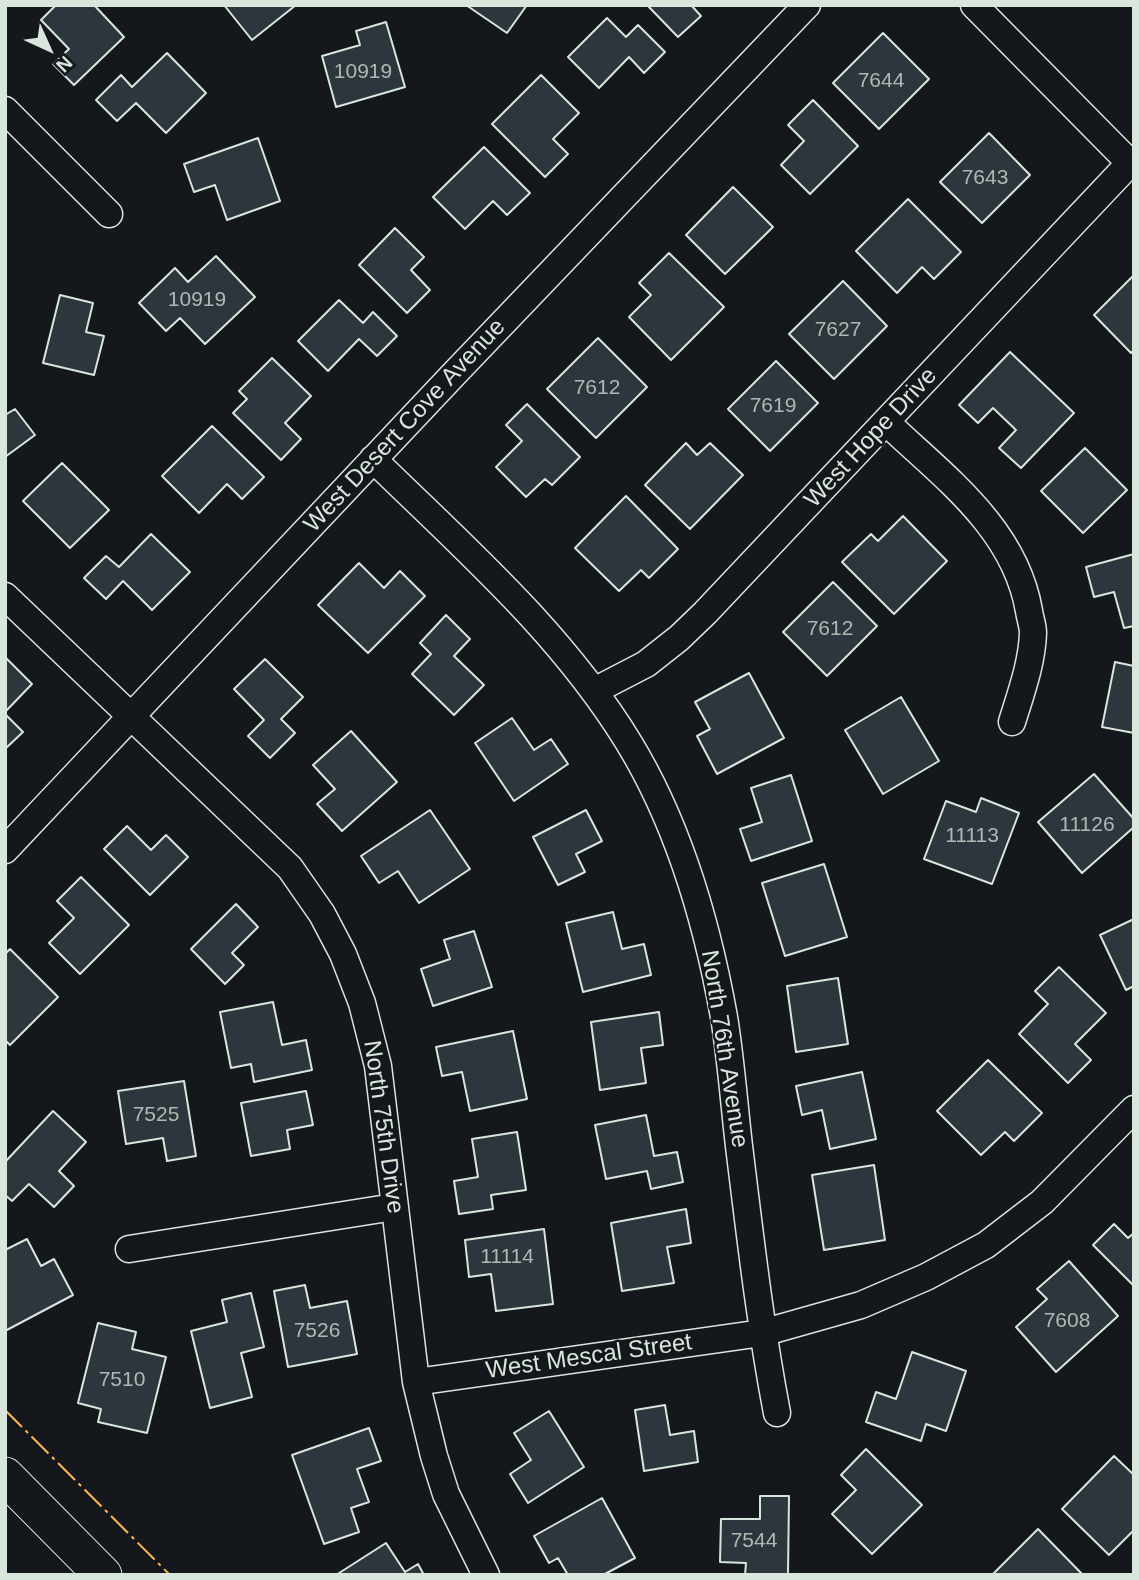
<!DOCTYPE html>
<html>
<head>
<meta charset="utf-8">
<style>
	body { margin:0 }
	#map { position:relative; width:1139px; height:1580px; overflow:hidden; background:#14181c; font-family:Arial,sans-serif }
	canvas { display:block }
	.frame { position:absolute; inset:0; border:7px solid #d8e6dc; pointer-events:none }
	.north { position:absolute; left:14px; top:14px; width:70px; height:70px; -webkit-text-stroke:5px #14181c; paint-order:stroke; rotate:135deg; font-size:19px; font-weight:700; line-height:28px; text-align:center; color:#d8e6dc }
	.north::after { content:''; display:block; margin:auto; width:24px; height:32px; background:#d8e6dc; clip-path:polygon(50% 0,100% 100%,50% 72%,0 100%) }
</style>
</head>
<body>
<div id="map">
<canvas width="1139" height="1580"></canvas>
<div class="frame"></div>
<div class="north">N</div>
</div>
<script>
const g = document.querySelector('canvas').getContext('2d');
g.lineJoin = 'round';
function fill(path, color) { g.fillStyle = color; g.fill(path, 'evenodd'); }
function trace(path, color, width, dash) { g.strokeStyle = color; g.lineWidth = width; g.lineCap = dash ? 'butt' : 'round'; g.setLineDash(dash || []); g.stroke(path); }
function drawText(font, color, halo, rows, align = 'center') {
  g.font = font + ' Arial,sans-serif'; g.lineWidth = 5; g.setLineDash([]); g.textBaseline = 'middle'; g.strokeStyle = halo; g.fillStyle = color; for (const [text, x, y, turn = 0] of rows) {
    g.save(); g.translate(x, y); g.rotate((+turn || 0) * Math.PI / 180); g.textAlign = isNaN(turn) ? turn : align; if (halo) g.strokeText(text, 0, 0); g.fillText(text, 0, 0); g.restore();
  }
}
const building = new Path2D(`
	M56,5H94L124,37L74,85L53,64L69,49L41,20Z
	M224,5H296L252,40Z
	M466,5H527L507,33Z
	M647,5H691L701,16L678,37Z
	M607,18L626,37L638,25L665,52L644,73L629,57L599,88L568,57Z
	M386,22L405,87L336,107L322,56L360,45L356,31Z
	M883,33L929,79L879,129L833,83Z
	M167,53L206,93L166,133L136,103L117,121L96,100L121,75L132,87Z
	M541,75L579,113L553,139L568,154L545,177L492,124Z
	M813,100L858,146L810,194L781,165L804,141L788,125Z
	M989,133L1030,175L982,223L940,182Z
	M258,138L280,201L227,220L215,185L194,192L184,164Z
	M484,147L530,193L507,215L493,201L465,229L433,197Z
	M733,187L773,227L725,274L686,235Z
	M908,199L961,252L934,279L922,267L897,293L856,251Z
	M395,228L424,257L411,270L430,290L407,313L359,265Z
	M669,253L724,307L671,360L629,317L651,295L639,283Z
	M216,256L255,297L205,344L180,318L166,331L139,303L175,268L188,282Z
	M1134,275V350L1131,353L1094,315Z
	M843,281L887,326L834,379L789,334Z
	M60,295L93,303L86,332L104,336L94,375L43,363Z
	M339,300L363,323L373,312L397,336L377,356L359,339L328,371L298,341Z
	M598,338L647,387L596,438L547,389Z
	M1010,352L1074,413L1021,468L999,448L1016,430L993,408L978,423L959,405Z
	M272,358L311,396L285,423L301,439L281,460L233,413L247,399L239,391Z
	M776,361L818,403L770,451L728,409Z
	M527,404L580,457L552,485L545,479L526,497L496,467L522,441L506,425Z
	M15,409L35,435L5,457V415Z
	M212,426L264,477L242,499L227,484L199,513L162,476Z
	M686,443L697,455L710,443L743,475L690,529L645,485Z
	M1085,448L1127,490L1083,533L1041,491Z
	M62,463L109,510L70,548L23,501Z
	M626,496L678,549L649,578L641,570L619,591L575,548Z
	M903,516L947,561L894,614L842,562L871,534L878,541Z
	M151,534L190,572L152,610L123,581L106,599L84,578L106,556L119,567Z
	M1134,554V626L1124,628L1114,592L1094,597L1086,567Z
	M359,563L384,588L400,571L425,596L368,653L318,605Z
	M833,582L877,626L827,676L783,632Z
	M446,615L470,639L454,656L484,685L454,715L412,674L431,654L420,643Z
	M5,657L32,684L5,712Z
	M265,659L303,697L281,719L295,733L270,758L248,736L264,720L234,689Z
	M1115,662L1134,666V733L1102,727Z
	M749,673L784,738L717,774L697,736L710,729L695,702Z
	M901,697L939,761L883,794L845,730Z
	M5,714L23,732L5,749Z
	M512,718L534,750L551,739L568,764L514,801L475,743Z
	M351,731L397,782L342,831L317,804L335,789L313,765Z
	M1094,774L1134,819V827L1082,873L1038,822Z
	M791,775L812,841L751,861L740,829L762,822L751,788Z
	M981,798L1019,813L992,884L924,859L946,801L976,812Z
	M430,810L470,869L419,903L398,871L379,883L361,856Z
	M586,810L602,841L576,854L585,872L558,885L533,837Z
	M127,826L151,850L166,835L188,857L150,895L104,849Z
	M824,864L847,937L785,956L762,883Z
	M81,877L129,925L80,974L49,943L74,918L57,901Z
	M236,904L258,927L232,953L244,965L225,984L191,949Z
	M613,912L622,949L644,944L651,975L583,992L566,923Z
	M1134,919V986L1126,990L1100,935Z
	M474,931L492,987L433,1006L421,969L450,959L444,940Z
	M10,949L58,997L10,1045L5,1040V954Z
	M1059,967L1106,1013L1075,1044L1091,1060L1068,1083L1019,1034L1048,1004L1035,991Z
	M838,978L848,1044L796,1052L787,986Z
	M273,1002L282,1045L306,1040L312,1070L254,1082L251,1064L231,1068L220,1012Z
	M659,1012L663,1045L641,1048L646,1083L600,1090L591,1022Z
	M513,1031L527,1099L470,1111L462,1072L442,1076L436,1047Z
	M988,1060L1042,1113L1014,1141L1005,1132L981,1155L937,1111Z
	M862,1072L876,1139L830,1149L822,1110L802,1115L796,1086Z
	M184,1081L196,1156L167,1161L163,1138L126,1144L118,1091Z
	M306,1091L313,1125L287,1130L290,1149L251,1156L241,1103Z
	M53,1111L86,1142L59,1171L74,1186L54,1207L29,1184L12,1201L5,1195V1162Z
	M646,1115L654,1156L677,1152L683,1182L651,1189L647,1171L606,1179L595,1125Z
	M517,1132L526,1190L491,1195L493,1209L459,1214L454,1181L478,1177L472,1139Z
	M874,1165L885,1240L824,1250L812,1175Z
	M686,1209L691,1243L667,1247L674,1283L622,1291L611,1223Z
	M1114,1224L1128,1238L1134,1233V1286L1093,1245Z
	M544,1229L553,1304L496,1311L491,1274L469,1277L465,1240Z
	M27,1239L41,1266L54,1259L73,1295L5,1331V1250Z
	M1069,1261L1118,1316L1056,1372L1016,1327L1047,1299L1037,1289Z
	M305,1285L310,1308L347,1301L357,1354L288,1367L274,1291Z
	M251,1293L264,1347L241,1353L252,1397L210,1408L191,1331L227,1322L222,1300Z
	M98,1323L136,1332L132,1349L166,1357L147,1433L98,1422L101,1409L78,1403Z
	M912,1352L966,1371L946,1431L926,1424L921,1441L866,1422L876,1392L896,1399Z
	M665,1405L670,1435L694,1431L698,1462L644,1471L635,1410Z
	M549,1411L584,1467L528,1503L510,1474L531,1460L514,1433Z
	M369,1428L381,1461L357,1469L369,1502L351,1508L359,1532L324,1544L292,1455Z
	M866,1449L922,1505L872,1554L832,1514L856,1490L841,1475Z
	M1114,1456L1134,1475V1530L1109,1555L1062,1509Z
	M760,1496H789L788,1575H745L746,1563L720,1562L721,1519H760Z
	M602,1498L635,1558L603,1575H568L558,1558L549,1563L534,1536Z
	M1038,1529L1083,1575H992Z
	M386,1543L405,1572L418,1564L424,1575H336Z`);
const minor = new Path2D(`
	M974,5L1134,167
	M5,110L109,214
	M886,422C944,477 1015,528 1029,611C1030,618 1033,626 1033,633C1032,663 1021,693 1012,722
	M373,459C465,549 561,632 629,743C679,825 707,922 724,1017C731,1060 734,1103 739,1146C750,1235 760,1324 777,1413
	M5,596L290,868L322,914L343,954L362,1003L378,1066L416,1382L434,1456L446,1494L486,1575
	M594,691L646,664L679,638L705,613L1130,163
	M5,850L454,374L807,5
	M129,1249L394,1207
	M416,1382L762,1333L861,1305L926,1277L986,1245L1042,1202L1134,1109`);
const secondary = new Path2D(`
	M5,1476L103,1575`);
const power = new Path2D(`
	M5,1410L170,1575`);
const numberNames = [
	["10919",363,72],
	["7644",881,81],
	["7643",985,178],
	["10919",197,300],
	["7627",838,330],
	["7612",597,388],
	["7619",773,406],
	["7612",830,629],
	["11126",1087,825],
	["11113",972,836],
	["7525",156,1115],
	["11114",507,1257],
	["7608",1067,1321],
	["7526",317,1331],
	["7510",122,1380],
	["7544",754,1541]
];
const streetNames = [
	["West Desert Cove Avenue",405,426,-47],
	["West Hope Drive",871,438,-47],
	["North 76th Avenue",724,1049,81],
	["North 75th Drive",383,1127,82],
	["West Mescal Street",589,1357,-8]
];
fill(building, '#2c363c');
trace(building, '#d8e6dc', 2);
trace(minor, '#d8e6dc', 29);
trace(secondary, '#d8e6dc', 39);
trace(minor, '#14181c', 26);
trace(secondary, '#14181c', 37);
trace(power, '#ffb74d', 2, [24, 5, 3.5, 5]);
drawText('21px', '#adbab4', null, numberNames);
drawText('24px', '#d8e6dc', '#14181c', streetNames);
</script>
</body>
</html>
